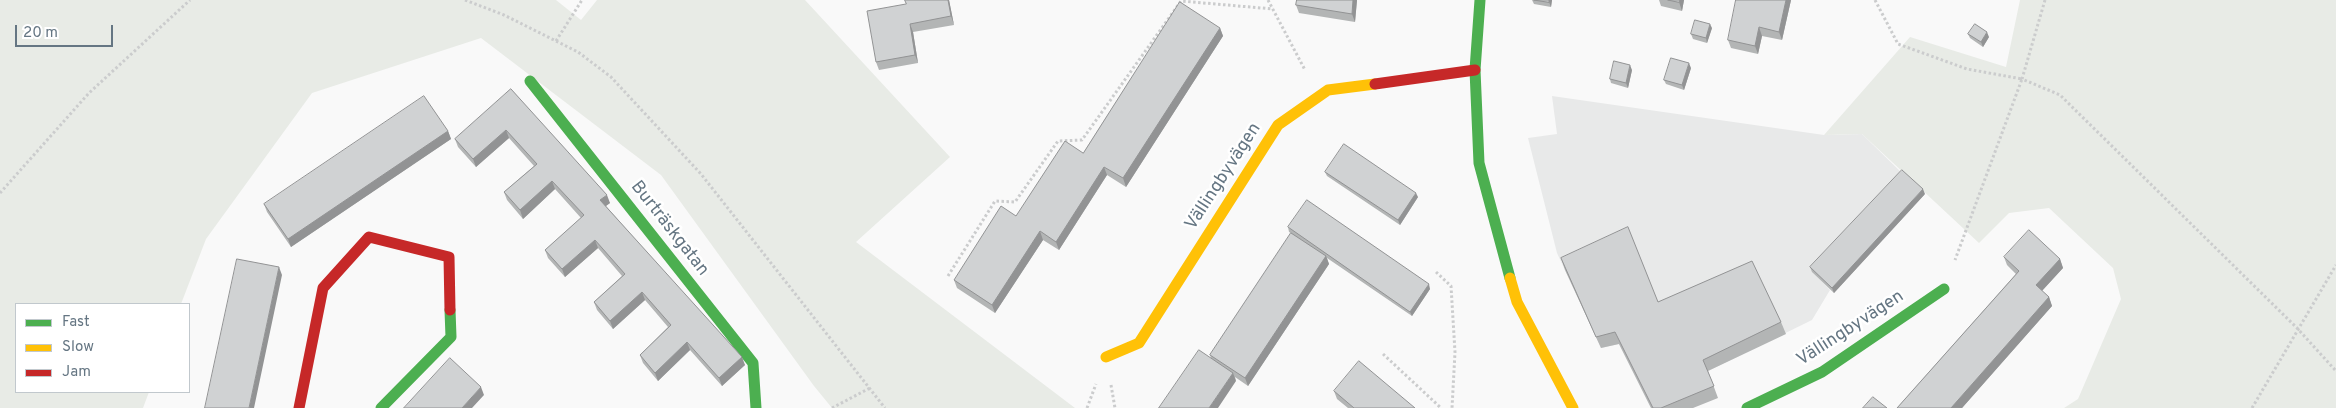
<!DOCTYPE html>
<html>
<head>
<meta charset="utf-8">
<style>
	body { margin:0 }
	#map { position:relative; width:2336px; height:408px; overflow:hidden; background:#f9f9f9; font-family:Overpass,sans-serif }
	canvas { display:block }
	.legend { position:absolute; left:15px; top:303px; width:175px; height:90px; box-sizing:border-box; background:#fff; border:1px solid #c1c8cd; margin:0; padding:6px 9px; list-style:none; font-size:15px; color:#657683 }
	.legend li { display:flex; align-items:center; gap:10px; height:25px }
	.legend b { width:25px; border:1px solid #c1c8cd }
	.scale { position:absolute; left:15px; top:25px; width:98px; height:22px; box-sizing:border-box; border:2px solid #657683; border-top:0; padding-left:6px; font-size:15px; line-height:18px; white-space:nowrap; color:#657683; -webkit-text-stroke:4px #fff; paint-order:stroke }
</style>
</head>
<body>
<div id="map">
<canvas width="2336" height="408"></canvas>
<ul class="legend">
<li><b style="height:6px;background:#4caf50"></b>Fast</li>
<li><b style="height:6px;background:#ffc107"></b>Slow</li>
<li><b style="height:6px;background:#c62828"></b>Jam</li>
</ul>
<div class="scale">20 m</div>
</div>
<script>
const g = document.querySelector('canvas').getContext('2d');
g.lineJoin = 'round';
function fill(path, color) { g.fillStyle = color; g.fill(path, 'evenodd'); }
function trace(path, color, width, dash) { g.strokeStyle = color; g.lineWidth = width; g.lineCap = dash ? 'butt' : 'round'; g.setLineDash(dash || []); g.stroke(path); }
function drawText(font, color, halo, rows, align = 'center') {
  g.font = font + ' Overpass,sans-serif'; g.lineWidth = 5; g.setLineDash([]); g.textBaseline = 'middle'; g.strokeStyle = halo; g.fillStyle = color; for (const [text, x, y, turn = 0] of rows) {
    g.save(); g.translate(x, y); g.rotate((+turn || 0) * Math.PI / 180); g.textAlign = isNaN(turn) ? turn : align; if (halo) g.strokeText(text, 0, 0); g.fillText(text, 0, 0); g.restore();
  }
}
const built = new Path2D(`
	M1552,96L1824,135L1862,134L1903,174L1812,271L1830,290L1812,320L1708,371L1693,408H1651L1619,344L1601,348L1557,253L1528,138L1557,134Z`);
const green = new Path2D(`
	M0,0H556L581,20L597,0H805L950,157L856,242L1075,408H832L814,386L661,175L481,38L312,93L206,239L181,304H16V392H149L143,408H0Z
	M2020,0H2336V408H2064L2078,399L2121,299L2113,268L2049,208L2009,213L1979,243L1862,134L1824,135L1910,37L2006,67Z`);
const path = new Path2D(`
	M465,0L504,15L578,52L611,77L701,174L885,408
	M1268,0L1305,70
	M1875,0L1898,44L1967,69L2022,79L1955,260
	M2045,0L2022,79L2060,95L2297,328L2336,371
	M556,41L582,0
	M0,193L89,93L190,0
	M1436,272L1451,286L1455,352L1452,408
	M948,276L995,201L1015,202L1058,141L1082,140L1181,1L1273,9
	M1383,354L1441,408
	M1111,385L1115,408
	M832,408L870,388
	M1087,408L1096,384
	M2252,408L2336,265`);
const fast = new Path2D(`
	M1480,0L1475,70L1479,163L1510,278
	M530,81L753,363L756,408
	M381,408L451,337L450,310
	M1747,408L1822,372L1944,289`);
const slow = new Path2D(`
	M1510,278L1517,302L1573,408
	M1106,357L1139,343L1278,125L1328,90L1375,84`);
const jam = new Path2D(`
	M1375,84L1475,70
	M299,408L323,288L369,237L449,257L450,310`);
const wall = new Path2D(`
	M949,0L954,25L913,32L918,63L879,70L876,62L906,4Z
	M1297,0H1357L1355,22L1299,13L1296,5Z
	M1532,0H1552L1551,7L1534,4Z
	M1659,0H1684L1682,11L1661,6Z
	M1791,0L1782,40L1762,36L1758,54L1731,48L1728,40Z
	M1220,28L1223,36L1126,187L1107,175L1059,250L1043,240L995,313L957,288L954,280L1016,216L1083,153Z
	M1712,28L1707,43L1693,39L1691,34Z
	M1968,34L1989,37L1983,47L1970,38Z
	M1691,68L1684,90L1666,84L1664,80Z
	M1632,70L1628,88L1611,83L1610,79Z
	M511,89L610,203L606,206L745,365L722,386L690,350L658,381L643,363L640,355L668,327L645,300L613,329L597,310L594,302L622,276L598,248L565,277L548,258L545,250L581,218L555,189L523,219L507,200L504,192L534,166L509,138L476,167L458,147L455,139Z
	M448,131L451,139L291,247L267,212L264,204Z
	M1325,172L1418,197L1400,225L1327,176Z
	M1925,194L1834,293L1812,272L1810,267Z
	M1288,227L1430,289L1412,316L1327,258L1329,264L1248,386L1235,377L1236,381L1211,358L1210,355L1291,233L1289,232Z
	M2004,257L2060,259L2063,268L2042,291L2049,297L2052,306L1962,408H1897L2016,274L2007,265Z
	M1561,258L1658,302L1781,322L1786,334L1708,371L1718,398L1693,408H1651L1619,344L1601,348L1565,270Z
	M1334,391L1415,408H1348L1337,399Z`);
const shadedWall = new Path2D(`
	M948,0H949L954,25L951,16Z
	M1353,0H1357L1355,22L1352,14Z
	M1549,0H1552L1551,7L1549,2Z
	M1680,0H1684L1682,11L1679,2Z
	M1786,0H1791L1782,40L1779,32Z
	M910,24L913,32L918,63L915,55Z
	M1710,24L1712,28L1707,43L1706,38Z
	M1759,27L1762,36L1758,54L1755,46Z
	M1220,28L1223,36L1126,187L1123,178Z
	M1987,32L1989,37L1983,47L1981,42Z
	M1689,63L1691,68L1684,90L1682,85Z
	M1630,65L1632,70L1628,88L1626,83Z
	M506,130L509,138L476,167L473,159Z
	M448,131L451,139L291,247L288,239Z
	M1104,167L1107,175L1059,250L1056,242Z
	M552,181L555,189L523,219L520,210Z
	M1923,189L1925,194L1834,293L1832,288Z
	M1416,193L1418,197L1400,225L1398,220Z
	M607,195L610,203L603,208L600,200Z
	M1040,231L1043,240L995,313L992,305Z
	M595,240L598,248L565,277L562,269Z
	M1326,256L1329,264L1248,386L1245,378Z
	M2060,259L2063,268L2039,294L2036,285Z
	M279,267L282,275L254,408H249Z
	M1429,284L1430,289L1412,316L1410,312Z
	M642,292L645,300L613,329L610,321Z
	M2049,297L2052,306L1962,408H1951Z
	M687,342L690,350L658,381L655,373Z
	M742,357L745,365L722,386L719,378Z
	M1233,373L1236,381L1218,408H1209Z
	M481,387L484,395L472,408H462Z`);
const building = new Path2D(`
	M905,0H948L951,16L910,24L915,55L876,62L867,11L906,4Z
	M1297,0H1353L1352,14L1296,5Z
	M1534,0H1549V2Z
	M1668,0H1680L1679,2Z
	M1736,0H1786L1779,32L1759,27L1755,46L1728,40Z
	M1180,2L1220,28L1123,178L1104,167L1056,242L1040,231L992,305L954,280L1001,206L1016,216L1065,141L1083,153Z
	M1695,20L1710,24L1706,38L1691,34Z
	M1975,24L1987,32L1981,42L1968,34Z
	M1671,58L1689,63L1682,85L1664,80Z
	M1614,61L1630,65L1626,83L1610,79Z
	M511,89L607,195L600,200L742,357L719,378L687,342L655,373L640,355L671,325L642,292L610,321L594,302L625,274L595,240L562,269L545,250L584,215L552,181L520,210L504,192L537,164L506,130L473,159L455,139Z
	M424,96L448,131L288,239L264,204Z
	M1344,144L1416,193L1398,220L1325,172Z
	M1902,170L1923,189L1832,288L1810,267Z
	M1307,200L1429,284L1410,312L1288,227Z
	M1628,227L1658,302L1752,261L1781,322L1703,360L1714,386L1661,408H1653L1615,332L1596,337L1561,258Z
	M2029,230L2060,259L2036,285L2049,297L1951,408H1897L2019,271L2004,257Z
	M1291,233L1326,256L1245,378L1210,355Z
	M237,259L279,267L249,408H205Z
	M1199,350L1233,373L1209,408H1159Z
	M450,358L481,387L462,408H404Z
	M1359,361L1415,408H1354L1334,391Z
	M1873,397L1887,408H1863Z`);
const streetNames = [
	["Vällingbyvägen",1224,177,-57],
	["Burträskgatan",669,229,52],
	["Vällingbyvägen",1851,329,-33]
];
fill(built, '#e8e9e9');
fill(green, '#e8ebe6');
trace(path, '#cbcccd', 3, [2.5, 2.5]);
trace(fast, '#4caf50', 11);
trace(slow, '#ffc107', 11);
trace(jam, '#c62828', 11);
fill(wall, '#b3b5b5');
fill(shadedWall, '#929394');
fill(building, '#d0d2d3');
trace(building, '#929394', 1);
drawText('18px', '#657683', '#fff', streetNames);
</script>
</body>
</html>
